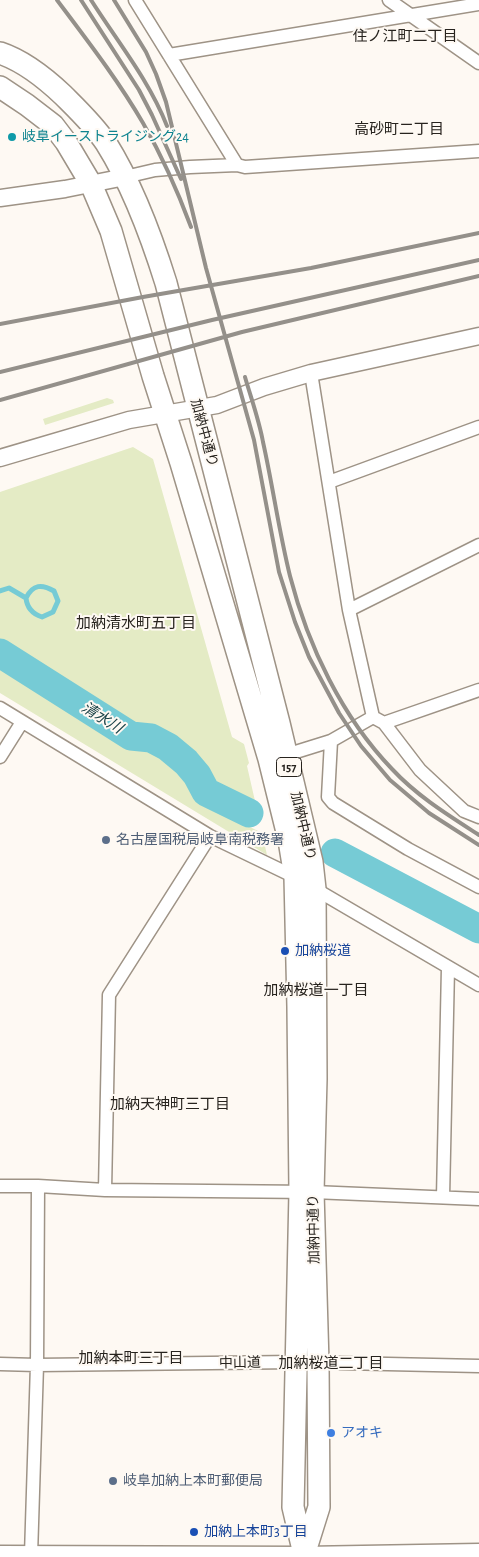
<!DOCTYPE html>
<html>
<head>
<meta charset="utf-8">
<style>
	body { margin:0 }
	canvas { display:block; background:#fef9f3 }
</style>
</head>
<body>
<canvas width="479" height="1557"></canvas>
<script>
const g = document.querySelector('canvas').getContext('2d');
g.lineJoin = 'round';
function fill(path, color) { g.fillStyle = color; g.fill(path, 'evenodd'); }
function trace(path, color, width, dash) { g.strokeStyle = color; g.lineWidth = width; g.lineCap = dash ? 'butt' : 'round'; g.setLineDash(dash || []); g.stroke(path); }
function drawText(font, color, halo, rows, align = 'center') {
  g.font = font + ' "Alegreya Sans","Noto Sans JP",sans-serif'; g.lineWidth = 4; g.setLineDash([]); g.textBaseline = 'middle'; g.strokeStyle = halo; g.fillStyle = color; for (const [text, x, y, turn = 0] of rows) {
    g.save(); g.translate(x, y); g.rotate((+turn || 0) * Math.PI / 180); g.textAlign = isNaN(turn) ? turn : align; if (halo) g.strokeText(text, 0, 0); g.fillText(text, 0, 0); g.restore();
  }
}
const green = new Path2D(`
	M107,398L113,400L114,403L45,425L43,419Z
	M133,447L153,459L232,737L244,744L249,763L247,766L255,801L244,824L262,833L267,855L0,693V492Z`);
const stream = new Path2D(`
	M0,591L9,588L26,598C33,584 42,584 54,591L58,601L53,612L42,617C33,614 27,608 26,598`);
const river = new Path2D(`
	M0,653L131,736L151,738L168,747L186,762L197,775L206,792L249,813
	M335,853L479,929`);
const minor = new Path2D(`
	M135,0L237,165
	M389,0L479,63
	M169,55L479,4
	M125,177L155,170L190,167L237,165L245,167L479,151
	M311,373L349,610L373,717L384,723L420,770L464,811L479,817
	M329,482L479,427
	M349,610L479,545
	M0,708L210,836L295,877
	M384,723L479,690
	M331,741L328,797L333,803L408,849L479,887
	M286,755L331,741L373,717
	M0,757L22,722
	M315,889L479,985
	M0,1186H38L105,1190L313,1192L479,1199
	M105,1190L109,995L210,836
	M443,1197L448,968
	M0,1364L37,1365L296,1362L479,1366
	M31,1555L37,1365L38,1186`);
const tertiary = new Path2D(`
	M0,198L65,189L125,177
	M0,458L129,420L217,405L264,387L311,373L479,336
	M0,1554L304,1555L479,1552`);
const trunk = new Path2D(`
	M0,53C24,61 45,78 63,95C78,110 94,125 106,143C133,186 151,235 166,283L279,723L312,862L315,889L316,1079L313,1192L318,1363L319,1507L304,1555
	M0,87L27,105L53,125L66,142L91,184L111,231L153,376L181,463L269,759L289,840L295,877L298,1007L300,1192L293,1507L304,1554`);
const rail = new Path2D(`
	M57,0C87,40 118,80 143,123C162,156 178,192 191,227
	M81,0L139,90L152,115L181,179
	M91,0C117,41 149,80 167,126
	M114,0L146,52L156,74L166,102L206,268L254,440L279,572L295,622L309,657L339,713L361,746L390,780L429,813L479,845
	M0,324L143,297L311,268L479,233
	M0,372L212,320L479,260
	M245,377C251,398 259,420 263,442C273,487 279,532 290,576C308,646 342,717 392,769C417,796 448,815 479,835
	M0,400L242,332L479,276`);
const markers = [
	[12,137,5,"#0f9aa8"],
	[106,840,5,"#5c6f8a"],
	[285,951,5,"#1a4fb4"],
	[331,1433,5,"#3f7fe0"],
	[113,1481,5,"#5c6f8a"],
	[194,1532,5,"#1a4fb4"]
];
const shields = [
	[289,767,25]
];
const shieldNames = [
	["157",289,767]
];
const cultureNames = [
	["岐阜イーストライジング24",22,137]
];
const streetNames = [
	["加納中通り",204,433,75],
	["加納中通り",303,826,77],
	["加納中通り",314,1229,-91],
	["中山道",240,1363,-1]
];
const serviceNames = [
	["名古屋国税局岐阜南税務署",116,840],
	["岐阜加納上本町郵便局",123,1481]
];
const transitNames = [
	["加納桜道",295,951],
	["加納上本町3丁目",204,1532]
];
const shopNames = [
	["アオキ",341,1433]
];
const neighbourhoodNames = [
	["住ノ江町二丁目",405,36],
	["高砂町二丁目",399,129],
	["加納清水町五丁目",136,623],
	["加納桜道一丁目",316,990],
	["加納天神町三丁目",170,1104],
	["加納本町三丁目",131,1358],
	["加納桜道二丁目",331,1363]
];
const waterNames = [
	["清水川",102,718,32]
];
fill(green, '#e4ebc5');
trace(stream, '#76cbd5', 5);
trace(river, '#76cbd5', 29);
trace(minor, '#9e9386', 15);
trace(tertiary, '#9e9386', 19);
trace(trunk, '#9e9386', 24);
trace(minor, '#fff', 12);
trace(tertiary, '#fff', 16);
trace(trunk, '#fff', 21);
trace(rail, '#94908a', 4);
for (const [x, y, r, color] of markers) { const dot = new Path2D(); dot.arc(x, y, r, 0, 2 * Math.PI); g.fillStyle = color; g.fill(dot); trace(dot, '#fef9f3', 2); }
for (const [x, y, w] of shields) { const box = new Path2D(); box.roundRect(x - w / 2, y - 9.5, w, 19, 4); g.fillStyle = '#fef9f3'; g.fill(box); trace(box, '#27231e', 1); }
drawText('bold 12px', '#27231e', null, shieldNames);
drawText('14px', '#0d838f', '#fef9f3', cultureNames, 'left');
drawText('14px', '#27231e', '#fef9f3', streetNames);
drawText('14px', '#4e5e75', '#fef9f3', serviceNames, 'left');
drawText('14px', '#164399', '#fef9f3', transitNames, 'left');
drawText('14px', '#366cbe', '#fef9f3', shopNames, 'left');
drawText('15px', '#27231e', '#fef9f3', neighbourhoodNames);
drawText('italic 15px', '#1b4348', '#fef9f3', waterNames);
</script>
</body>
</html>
